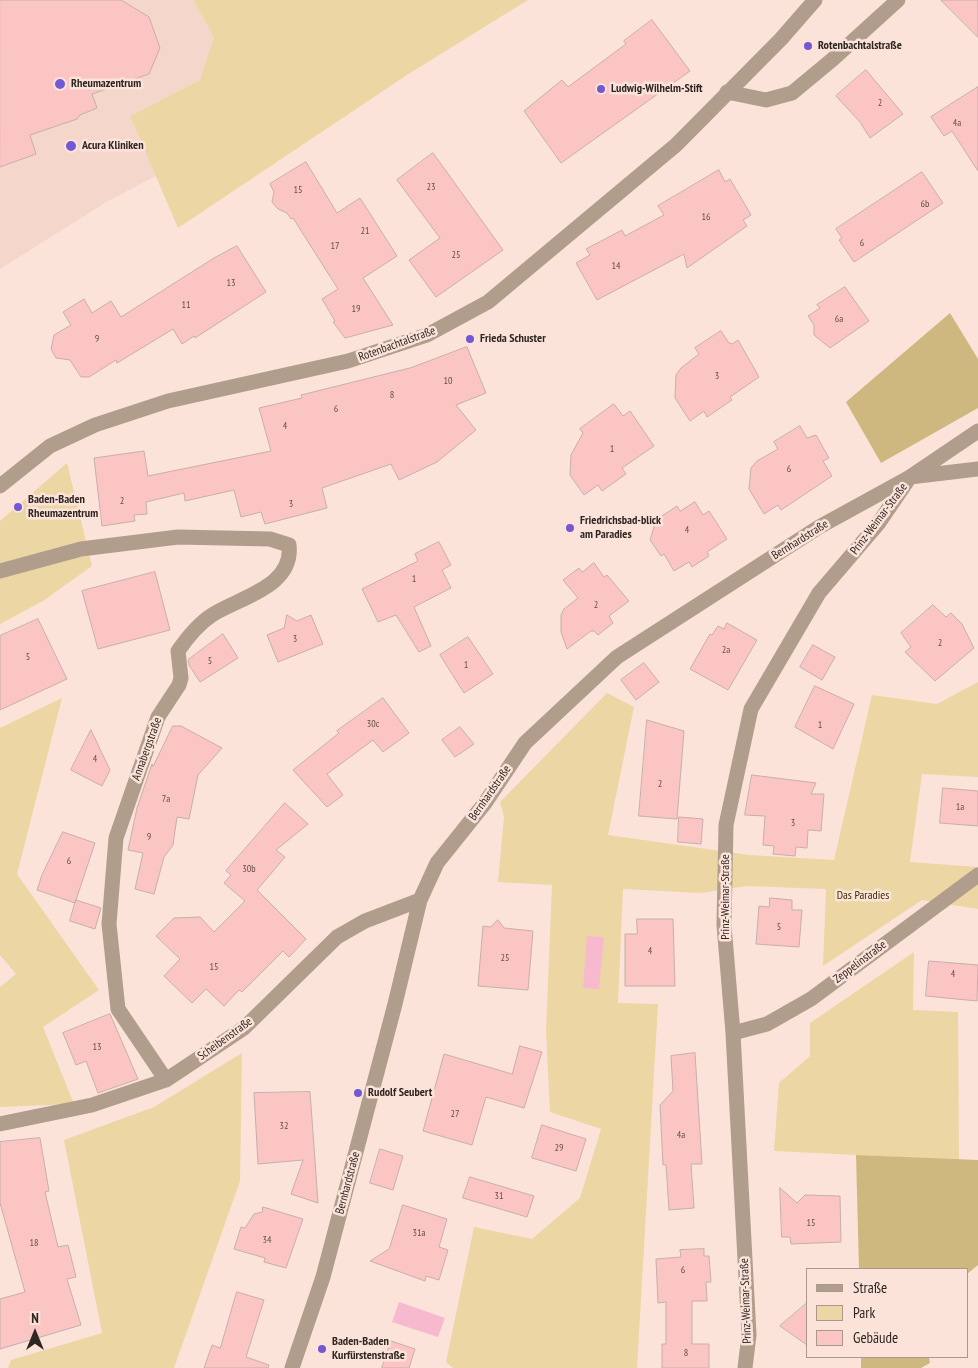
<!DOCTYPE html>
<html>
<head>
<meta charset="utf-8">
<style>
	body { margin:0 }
	#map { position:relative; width:978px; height:1368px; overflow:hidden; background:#fbe3da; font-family:"PT Sans Narrow",sans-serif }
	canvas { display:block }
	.legend { position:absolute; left:806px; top:1268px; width:162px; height:90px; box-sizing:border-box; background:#fbe3da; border:1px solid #a99790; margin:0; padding:6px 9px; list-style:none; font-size:15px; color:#2e2622 }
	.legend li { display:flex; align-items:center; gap:10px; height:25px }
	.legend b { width:25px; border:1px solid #a99790 }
	.north { position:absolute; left:10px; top:1308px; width:50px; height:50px; -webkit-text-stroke:4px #fbe3da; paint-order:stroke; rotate:0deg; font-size:14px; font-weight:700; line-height:20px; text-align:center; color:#2e2622 }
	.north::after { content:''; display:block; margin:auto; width:18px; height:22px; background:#2e2622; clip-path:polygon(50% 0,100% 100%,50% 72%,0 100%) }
</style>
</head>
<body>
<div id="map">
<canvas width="978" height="1368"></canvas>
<ul class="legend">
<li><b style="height:6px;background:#b19d8b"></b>Straße</li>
<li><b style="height:14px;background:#ecd6a4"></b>Park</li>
<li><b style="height:14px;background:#fbc5c4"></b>Gebäude</li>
</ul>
<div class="north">N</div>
</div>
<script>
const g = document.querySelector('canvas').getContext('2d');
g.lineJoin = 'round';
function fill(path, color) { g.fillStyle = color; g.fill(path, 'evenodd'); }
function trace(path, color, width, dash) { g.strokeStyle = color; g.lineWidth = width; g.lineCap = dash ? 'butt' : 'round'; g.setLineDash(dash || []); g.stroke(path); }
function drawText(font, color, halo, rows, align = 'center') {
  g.font = font + ' "PT Sans Narrow",sans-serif'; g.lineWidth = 5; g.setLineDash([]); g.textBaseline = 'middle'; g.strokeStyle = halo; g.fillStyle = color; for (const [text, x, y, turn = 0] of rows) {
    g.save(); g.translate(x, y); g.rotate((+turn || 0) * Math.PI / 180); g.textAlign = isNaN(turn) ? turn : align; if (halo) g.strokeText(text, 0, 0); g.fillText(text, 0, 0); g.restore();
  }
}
const built = new Path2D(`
	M0,0H193L214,37L200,80L130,116L156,176L108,201L0,269Z`);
const green = new Path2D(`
	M193,0H528L407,75L178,228L130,116L200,80L214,37Z
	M67,463L92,566L43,601L0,624V521Z
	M978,682V777L922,774L910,862L978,867V909L922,900L823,966L826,889L747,886L701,893L623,889L618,1003L658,1004L637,1368H453L446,1362L474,1227L532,1239L580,1198L601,1129L550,1112L546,1031L552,885L498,882L504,817L500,802L607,693L634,707L608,835L749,855L834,860L872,695L937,704Z
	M62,698L17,874L99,990L43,1027L74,1104L0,1107V987L16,974L0,955V728Z
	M914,952L913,1010L958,1012L959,1160L774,1151L779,1083L810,1056V1023Z
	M242,1053L240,1181L174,1368H8L11,1360L102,1333L64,1140L154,1107Z`);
const forest = new Path2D(`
	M950,313L978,359V408L881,463L846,402Z
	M856,1155L978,1160V1265L967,1274V1269H859Z
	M861,1357H929L930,1363L921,1368H861Z`);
const water = new Path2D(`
	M587,936L604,937L599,989L583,988Z
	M399,1302L445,1318L438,1337L392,1322Z`);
const building = new Path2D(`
	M0,0H121L149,17L160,48L149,74L92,94L97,108L80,115L77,119L30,135L36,154L0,167Z
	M941,0H978V37Z
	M652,20L690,71L561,163L524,111L562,80L568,87L626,44L624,41Z
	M866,70L903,114L870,138L860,122L836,96Z
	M978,87V171L952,131L944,136L931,117Z
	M433,153L503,250L436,297L409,260L440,238L397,180Z
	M306,162L337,213L360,198L397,256L363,278L393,325L345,338L333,322L335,321L322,299L338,289L293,218L291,219L287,213L278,209L272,202L274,192L270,184Z
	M719,170L725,182L730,179L751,215L743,220L747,226L687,268L684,254L597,300L576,263L590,255L586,249L622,230L625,236L664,215L658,206Z
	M922,172L943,203L854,262L839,240L842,238L836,229Z
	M237,246L266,292L195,338L194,336L182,344L173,329L117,363L116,360L89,377H81L70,360L56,358L51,349L54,335L71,325L63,312L84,299L92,313L111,301L121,317L214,258Z
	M845,287L869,321L830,348L814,335V325L808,316L820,308L817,305Z
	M721,331L729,343L732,344L738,340L759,377L730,397L732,400L707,417L704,411L690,421L675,398L676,375L681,368L699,354L695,348Z
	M467,347L486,393L456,405L476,430L437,462L399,480L391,464L322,488L327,508L265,524L261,512L241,517L234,490L185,501L184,493L146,502L147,514L134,515L135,521L102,526L94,458L144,451L148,476L271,451L259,408L302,398L301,395L410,368Z
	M614,404L623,416L630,411L654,446L622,468L626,474L602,491L598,485L584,495L570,475L571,455L583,433L580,429Z
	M800,426L807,438L816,435L829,458L823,461L832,476L781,510L778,505L764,514L749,489L751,468L757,461L778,449L774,442Z
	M695,502L703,515L709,511L727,539L707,552L709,556L692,567L689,562L674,571L664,554L661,556L650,540L656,520L677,506L680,511Z
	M439,542L451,565L442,570L451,588L414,607L431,646L419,652L396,615L378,622L362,589L418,561L415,554Z
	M594,563L604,577L607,575L629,601L609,616L613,623L598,635L594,631H591L567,649L561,632V615L564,609L578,598L563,580L579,568L582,572Z
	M155,572L170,630L98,649L82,591Z
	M933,605L946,617L951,613L962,624L974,648L935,681L905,652L911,647L901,633Z
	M287,615L297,621L311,615L323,644L278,662L267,635L284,628Z
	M38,619L67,679L0,710V636Z
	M727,623L757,640L728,690L690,669L710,634L712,635L718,626L724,629Z
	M223,634L238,658L200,682L189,665L188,660Z
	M468,637L493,674L464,693L440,655Z
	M813,645L835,657L822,680L800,667Z
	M644,663L659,682L636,700L621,680Z
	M815,686L854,704L833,749L795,727Z
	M383,698L409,733L383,752L373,740L327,774L343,795L327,807L293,770L339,733L337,731Z
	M647,720L684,731L677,819L639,816Z
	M173,726H181L222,748L198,775L189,819L177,817L173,845L164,857L154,894L135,889L143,853L128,850L137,808L152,764L153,766Z
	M460,727L474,744L455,757L442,740Z
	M91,730L110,770L102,786L71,770Z
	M752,775L816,783L811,794H824L821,831L808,830L807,848L796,847L795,856L773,854L774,846L763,845L765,816L745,815Z
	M943,788L978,791V826L940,823Z
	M285,803L308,824L276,850L285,857L257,890L306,939L289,957L283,951L242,992L239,990L224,1006L206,989L192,1003L164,976L180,959L156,936L174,918L200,917L214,932L245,901L224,883L231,875L226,871Z
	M679,817L703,819L701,844L678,842Z
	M63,832L95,843L75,903L37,890L42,875Z
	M770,898L792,900V910H802L799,947L756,944L759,906L769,907Z
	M76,900L101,908L95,929L70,921Z
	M637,919H673L675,986H625V934H637Z
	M498,920L504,928L533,931L528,990L478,986L483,926L490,927Z
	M929,961L978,965L977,1001L926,996Z
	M110,1014L138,1079L98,1093L86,1061L76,1065L63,1033Z
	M520,1046L542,1052L524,1108L486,1097L472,1145L423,1131L444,1054L512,1074Z
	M695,1053L702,1164H691L694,1208L669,1210L666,1165H663L660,1105L673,1091L671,1056Z
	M310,1092L315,1160L318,1203L291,1194L303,1160L258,1164L254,1093Z
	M542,1125L586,1139L576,1171L532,1158Z
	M40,1138L49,1191L45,1192L58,1247L68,1245L76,1277L67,1279L81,1325L0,1349V1299L25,1292L0,1203V1142Z
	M380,1149L403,1156L393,1190L370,1183Z
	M470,1177L534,1196L527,1217L463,1198Z
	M780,1188L797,1203L805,1195L840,1196L841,1242L791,1244L790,1237H782Z
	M403,1205L447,1219L439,1247L448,1250L439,1280L426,1276L425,1281L370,1261L389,1249Z
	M263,1207L303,1219L286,1268L264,1262L265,1258L234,1249L241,1227L245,1228L254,1214L262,1212Z
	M704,1249V1256H709L711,1282H706L707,1301H692V1344H709V1368H662V1344H666V1302L658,1303L656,1259L681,1257L680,1250Z
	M237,1292L264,1300L246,1357L269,1365L268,1368H204L212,1345L220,1348Z
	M807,1303V1345L780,1326Z
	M391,1341L415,1349L409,1368H382Z`);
const minor = new Path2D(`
	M727,92L766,100L792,93L833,59L898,0
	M0,486L50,446L95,425L168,401L348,361L427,335L488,302L676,145L781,39L815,0
	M0,571L81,549L178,537L270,539L289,545C294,587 240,597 212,615C198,624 187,638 178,651L181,678L179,685L158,717L116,838L109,924L118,1009L166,1080
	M733,1033L767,1024L811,999L978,875
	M0,1124L92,1105L166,1080L244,1028L337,937L365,921L420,900
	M292,1368L323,1277L395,1004L420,900L437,863L485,803L525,743L617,657L819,527L910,477L978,431
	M745,1368L749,1335L733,1033L724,925L726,825L751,709L819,593L878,524L910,477L978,469`);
const markers = [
	[808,46,5,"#7259d3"],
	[60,84,6,"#7259d3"],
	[601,89,5,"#7259d3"],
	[71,146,6,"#7259d3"],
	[470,339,5,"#7259d3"],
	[18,507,5,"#7259d3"],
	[570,528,5,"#7259d3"],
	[358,1093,5,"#7259d3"],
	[322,1349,5,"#7259d3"]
];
const numberNames = [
	["2",880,103],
	["4a",957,123],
	["23",431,187],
	["15",298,190],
	["6b",925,204],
	["16",706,217],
	["21",365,231],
	["6",862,243],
	["17",335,246],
	["25",456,255],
	["14",616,266],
	["13",231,283],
	["11",186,305],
	["19",356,309],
	["6a",839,319],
	["9",97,339],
	["3",717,376],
	["10",448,381],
	["8",392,395],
	["6",336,409],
	["4",285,426],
	["1",612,449],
	["6",789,469],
	["2",122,501],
	["3",291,504],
	["4",687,530],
	["1",414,579],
	["2",596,605],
	["3",295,639],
	["2",940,643],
	["2a",726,650],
	["5",28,657],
	["5",210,661],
	["1",466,665],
	["30c",373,724],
	["1",820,725],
	["4",95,759],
	["2",660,784],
	["7a",166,799],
	["1a",960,807],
	["3",793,823],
	["9",149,837],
	["6",69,861],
	["30b",249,869],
	["5",779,927],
	["4",650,951],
	["25",505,958],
	["15",214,967],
	["4",953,974],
	["13",97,1047],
	["27",455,1114],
	["32",284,1126],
	["4a",681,1135],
	["29",559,1148],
	["31",499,1196],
	["15",811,1223],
	["31a",419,1233],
	["34",267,1240],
	["18",34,1243],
	["6",683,1270],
	["8",686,1353]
];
const poiNames = [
	["Rotenbachtalstraße",818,46],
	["Rheumazentrum",71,84],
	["Ludwig-Wilhelm-Stift",611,89],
	["Acura Kliniken",82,146],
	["Frieda Schuster",480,339],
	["Baden-Baden",28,500],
	["Rheumazentrum",28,514],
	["Friedrichsbad-blick",580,521],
	["am Paradies",580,535],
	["Rudolf Seubert",368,1093],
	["Baden-Baden",332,1342],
	["Kurfürstenstraße",332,1356]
];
const streetNames = [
	["Rotenbachtalstraße",397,344,-20],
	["Prinz-Weimar-Straße",879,519,-53],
	["Bernhardstraße",800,540,-32],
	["Annabergstraße",147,749,-70],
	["Bernhardstraße",490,793,-55],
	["Prinz-Weimar-Straße",726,897,-90],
	["Zeppelinstraße",860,962,-37],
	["Scheibenstraße",225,1039,-36],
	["Bernhardstraße",348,1183,-75],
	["Prinz-Weimar-Straße",746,1301,-92]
];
const parkNames = [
	["Das Paradies",863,896]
];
fill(built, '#f5d6ca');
fill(green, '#ecd6a4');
fill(forest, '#cfb780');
fill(water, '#f7b9ce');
fill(building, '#fbc5c4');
trace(building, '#c6aead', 1);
trace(minor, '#b19d8b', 15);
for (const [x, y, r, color] of markers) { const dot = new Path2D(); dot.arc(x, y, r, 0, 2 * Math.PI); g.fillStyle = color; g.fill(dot); trace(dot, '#fbe3da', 2); }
drawText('10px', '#614e4a', null, numberNames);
drawText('bold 12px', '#2e2622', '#fbe3da', poiNames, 'left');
drawText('12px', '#2e2622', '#fbe3da', streetNames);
drawText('12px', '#3d2d00', '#fbe3da', parkNames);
</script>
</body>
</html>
